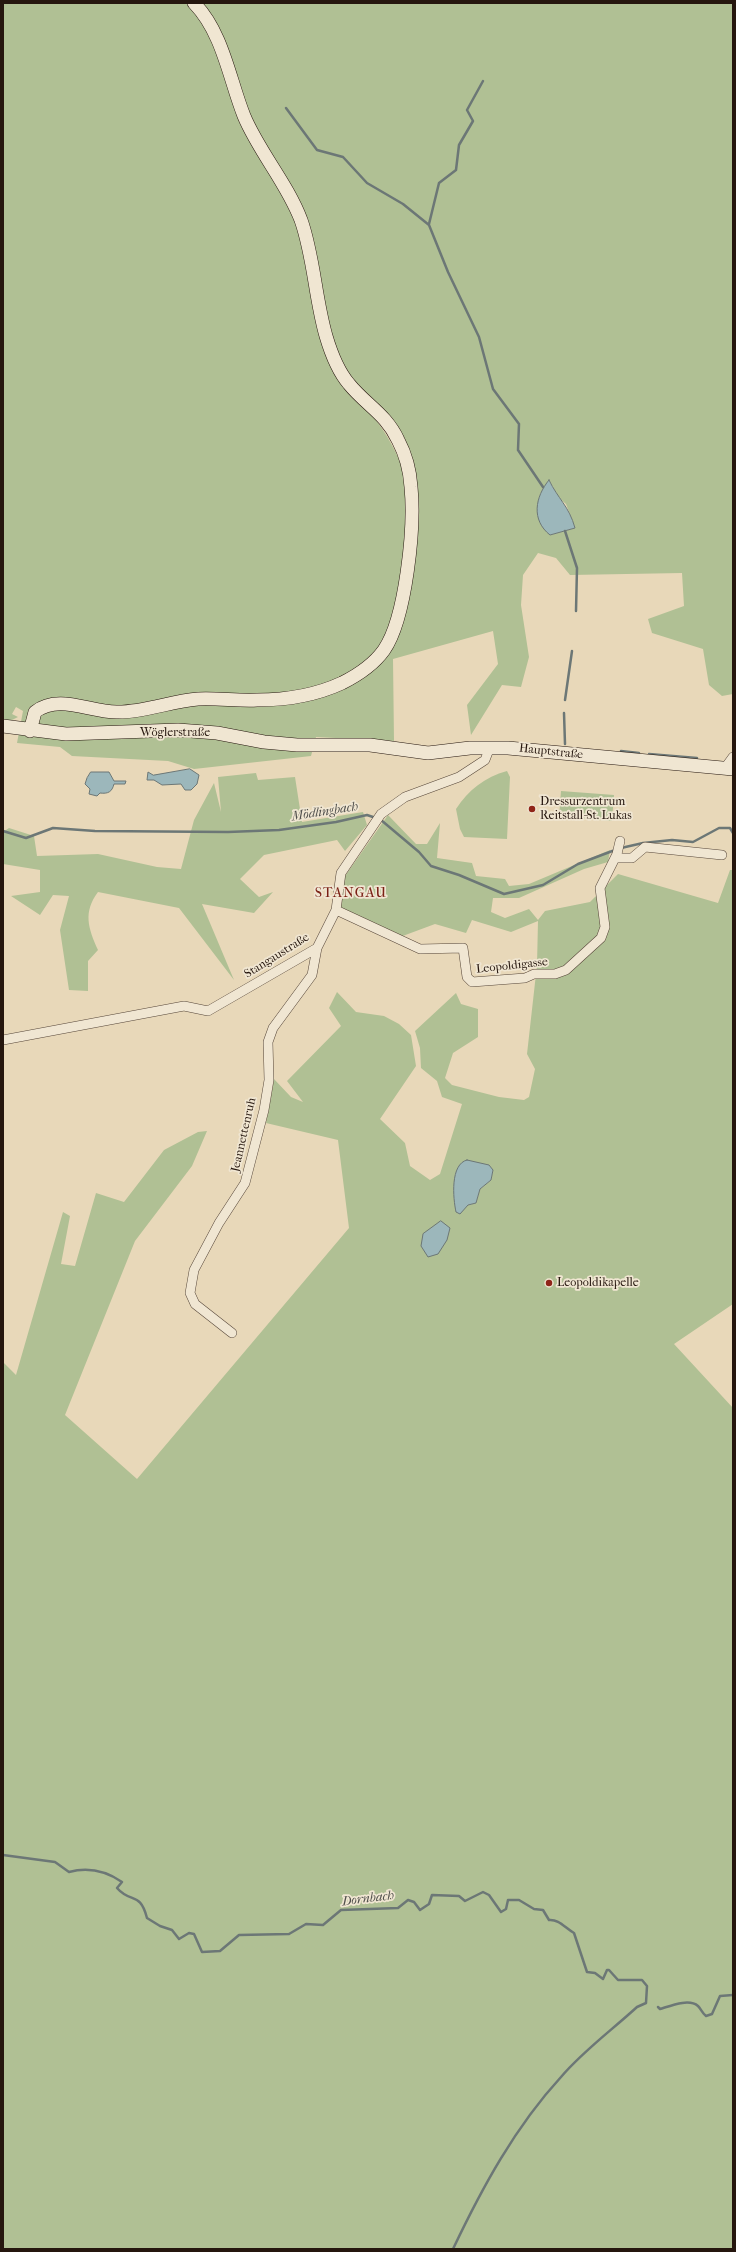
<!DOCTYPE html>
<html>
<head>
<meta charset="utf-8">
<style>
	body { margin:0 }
	#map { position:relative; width:736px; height:2252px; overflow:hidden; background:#e8d8b9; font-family:"IM FELL French Canon",serif }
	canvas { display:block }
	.frame { position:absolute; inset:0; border:4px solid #25160e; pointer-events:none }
</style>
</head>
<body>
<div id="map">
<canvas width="736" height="2252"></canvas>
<div class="frame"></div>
</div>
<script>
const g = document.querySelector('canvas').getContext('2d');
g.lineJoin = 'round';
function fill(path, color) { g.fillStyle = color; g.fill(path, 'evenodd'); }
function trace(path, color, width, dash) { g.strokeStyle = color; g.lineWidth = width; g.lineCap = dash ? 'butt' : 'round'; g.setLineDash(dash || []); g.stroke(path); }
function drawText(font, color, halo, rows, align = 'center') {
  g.font = font + ' "IM FELL French Canon",serif'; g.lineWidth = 3.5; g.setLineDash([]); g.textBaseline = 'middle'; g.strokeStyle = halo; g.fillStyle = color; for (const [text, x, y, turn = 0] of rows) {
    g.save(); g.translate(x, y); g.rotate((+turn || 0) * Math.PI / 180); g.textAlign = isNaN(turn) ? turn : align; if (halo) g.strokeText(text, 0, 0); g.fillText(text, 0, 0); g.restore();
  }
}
const green = new Path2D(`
	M3,3H733V694L722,696L709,685L703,649L652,633L648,619L684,606L682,573L570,575L556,558L538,553L523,575L521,605L529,657L521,687L502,685L471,735L467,705L498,664L493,631L393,659L394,741L316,737L311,756L194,769L168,761L72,756L60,747L17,743L23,711L16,707L12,714L18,717L10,721L3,720ZM367,393L392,418L406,443L401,463C389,438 378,418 357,400ZM549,480L558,497L566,504L575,528L550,535L539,497Z
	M507,771L510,777L507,839L464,837L460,829L456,809C468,790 485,777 507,771Z
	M256,773L258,780L295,777L302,822L363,812L367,825L345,851L337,840L264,855L240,879L259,897L273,892L254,913L202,904L234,980L179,908L98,892C83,912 88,928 98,950L88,961V991L69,990L60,930L69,896L53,895L40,915L11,896L40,892V870L3,864V832L9,828L34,836L37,856L98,854L157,867L181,869L194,820L214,783L221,812L218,777Z
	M561,791L614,795L612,821L559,817Z
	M388,815L416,844H427L440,823L437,858L472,863L476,876L505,879L509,886L529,884L610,850L608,862L584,869L519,898H493L491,912L505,918L529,909L538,920L545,911L590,902L618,874L718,903L730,870H733V1304L674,1344L733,1408V2249H3V1362L16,1375L63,1212L70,1216L61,1264L75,1266L96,1193L124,1202L164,1150L198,1132L207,1131L192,1166L135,1241L65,1415L137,1479L349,1228L338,1140L266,1123L274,1079L291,1097L303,1102L287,1081L341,1026L329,1008L337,992L356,1012L384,1016L399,1024L411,1035L416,1066L380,1119L405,1143L410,1166L430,1180L440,1174L462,1104L442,1097L437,1081L421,1068L420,1048L415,1031L456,993L461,1004L478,1009V1037L453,1053L445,1078L452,1085L499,1097L524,1100L529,1097L535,1069L527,1054L537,965L538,921L511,932L472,920L466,933L435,924L400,937L340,907L345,876ZM493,1170L491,1180L480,1189L476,1203L468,1205Z`);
const water = new Path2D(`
	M549,480C558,499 569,506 575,528L550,535C531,520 535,497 549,480Z
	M190,769L199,775L197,784L191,790H185L181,784L162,785L154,780H147L148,772L153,775Z
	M91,772H109L114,781H126L125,784H114C112,792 108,794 100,793L97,796L89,794L90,789L85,784L87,778Z
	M467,1160L489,1165L493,1170L491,1180L480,1189L476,1203L468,1205L460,1214L456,1212C453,1198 450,1164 467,1160Z
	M441,1221L450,1228L447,1240L438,1254L428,1257L421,1246L423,1234Z`);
const stream = new Path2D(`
	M286,108L317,150L343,157L367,183L403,204L429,225L448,272L479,337L493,389L519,424L518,450L543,487
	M429,224L439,183L456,170L459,145L473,121L467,110L483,81
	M565,531L577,568L576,611
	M565,700L572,651
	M564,713L565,744
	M621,751L639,753
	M649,754L697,758
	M381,820L419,852L431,866L459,875L504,894L543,885L578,864L615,850
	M3,831L26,838L53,828L95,831L228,832L279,830L336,822L367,815L376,818
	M621,848L643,843L672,840L693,842L719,828H730L733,833
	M3,1855L55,1862L69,1872C88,1867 106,1871 122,1882L117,1888C131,1904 140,1891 147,1918L160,1926L172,1930L179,1939L189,1933L194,1934L202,1952L220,1951L239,1935L289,1934L306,1924L323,1925L341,1910L398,1908L408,1900L414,1902L420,1910L429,1904L432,1895L459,1896L465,1901L483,1892L489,1895L501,1912L506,1909L508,1900H519L534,1909L543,1910L549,1920C559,1919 565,1928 574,1933L587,1972L595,1973L603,1979L607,1970H609L618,1980H642L647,1986L646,2003L637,2007C612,2030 583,2051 561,2077C515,2127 482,2188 453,2249
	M658,2007L660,2009C670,2006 689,1998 698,2006C701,2009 702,2013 706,2016L712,2014L720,1996L733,1995`);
const street = new Path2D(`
	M725,768L733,757
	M615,858H632L645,847L722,855
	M336,910L420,949L463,948L467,977L472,982L525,978L534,974H555L566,970L601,938L605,927L600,888L617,854L620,841
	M3,1040L184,1006L208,1011L317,948L336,910L341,873L381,814L405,797L459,777L485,760L490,747
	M232,1333L195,1304L190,1293L194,1270L219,1223L245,1183L264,1110L269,1080L268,1042L273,1028L312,975L317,948`);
const secondary = new Path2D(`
	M3,726L66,734L178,730L217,733L264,742L297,745H370L428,753L470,748H508L733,769
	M30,731L35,712C59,693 91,713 118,712C146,712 171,701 198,699C218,698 238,701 257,700C286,700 316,695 342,683C356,676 374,664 384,650C406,618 415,527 411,487C410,471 406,455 398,440C386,414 366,405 349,384C337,370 331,353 326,336C315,298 314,257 301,220C287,183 259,152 244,116C229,78 223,33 194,3`);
const markers = [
	[532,809,4,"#8f2418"],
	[549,1283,4,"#8f2418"]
];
const streetNames = [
	["Wöglerstraße",175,733],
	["Hauptstraße",551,752,6],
	["Stangaustraße",277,956,-32],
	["Leopoldigasse",512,966,-6],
	["Jeannettenruh",244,1135,-77]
];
const poiNames = [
	["Dressurzentrum",540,802],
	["Reitstall-St. Lukas",540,816],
	["Leopoldikapelle",557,1283]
];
const waterNames = [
	["Mödlingbach",325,812,-9],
	["Dornbach",368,1899,-7]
];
const quarterNames = [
	["STANGAU",351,894]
];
fill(green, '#b0c094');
fill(water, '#9cb7bb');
trace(water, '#6c7776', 1);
trace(stream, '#6c7776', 2.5);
trace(street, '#564639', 10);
trace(secondary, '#25160e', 14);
trace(street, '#f0e6d2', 9);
trace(secondary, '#f0e6d2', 13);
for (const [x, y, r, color] of markers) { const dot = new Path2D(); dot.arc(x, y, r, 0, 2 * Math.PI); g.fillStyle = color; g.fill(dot); trace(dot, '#f0e6d2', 1.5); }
drawText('12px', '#25160e', '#f0e6d2', streetNames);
drawText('12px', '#25160e', '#f0e6d2', poiNames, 'left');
drawText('italic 13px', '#4f4e4b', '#f0e6d2', waterNames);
g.letterSpacing = '1px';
drawText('14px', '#7a1f14', '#f0e6d2', quarterNames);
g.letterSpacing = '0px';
</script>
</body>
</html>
